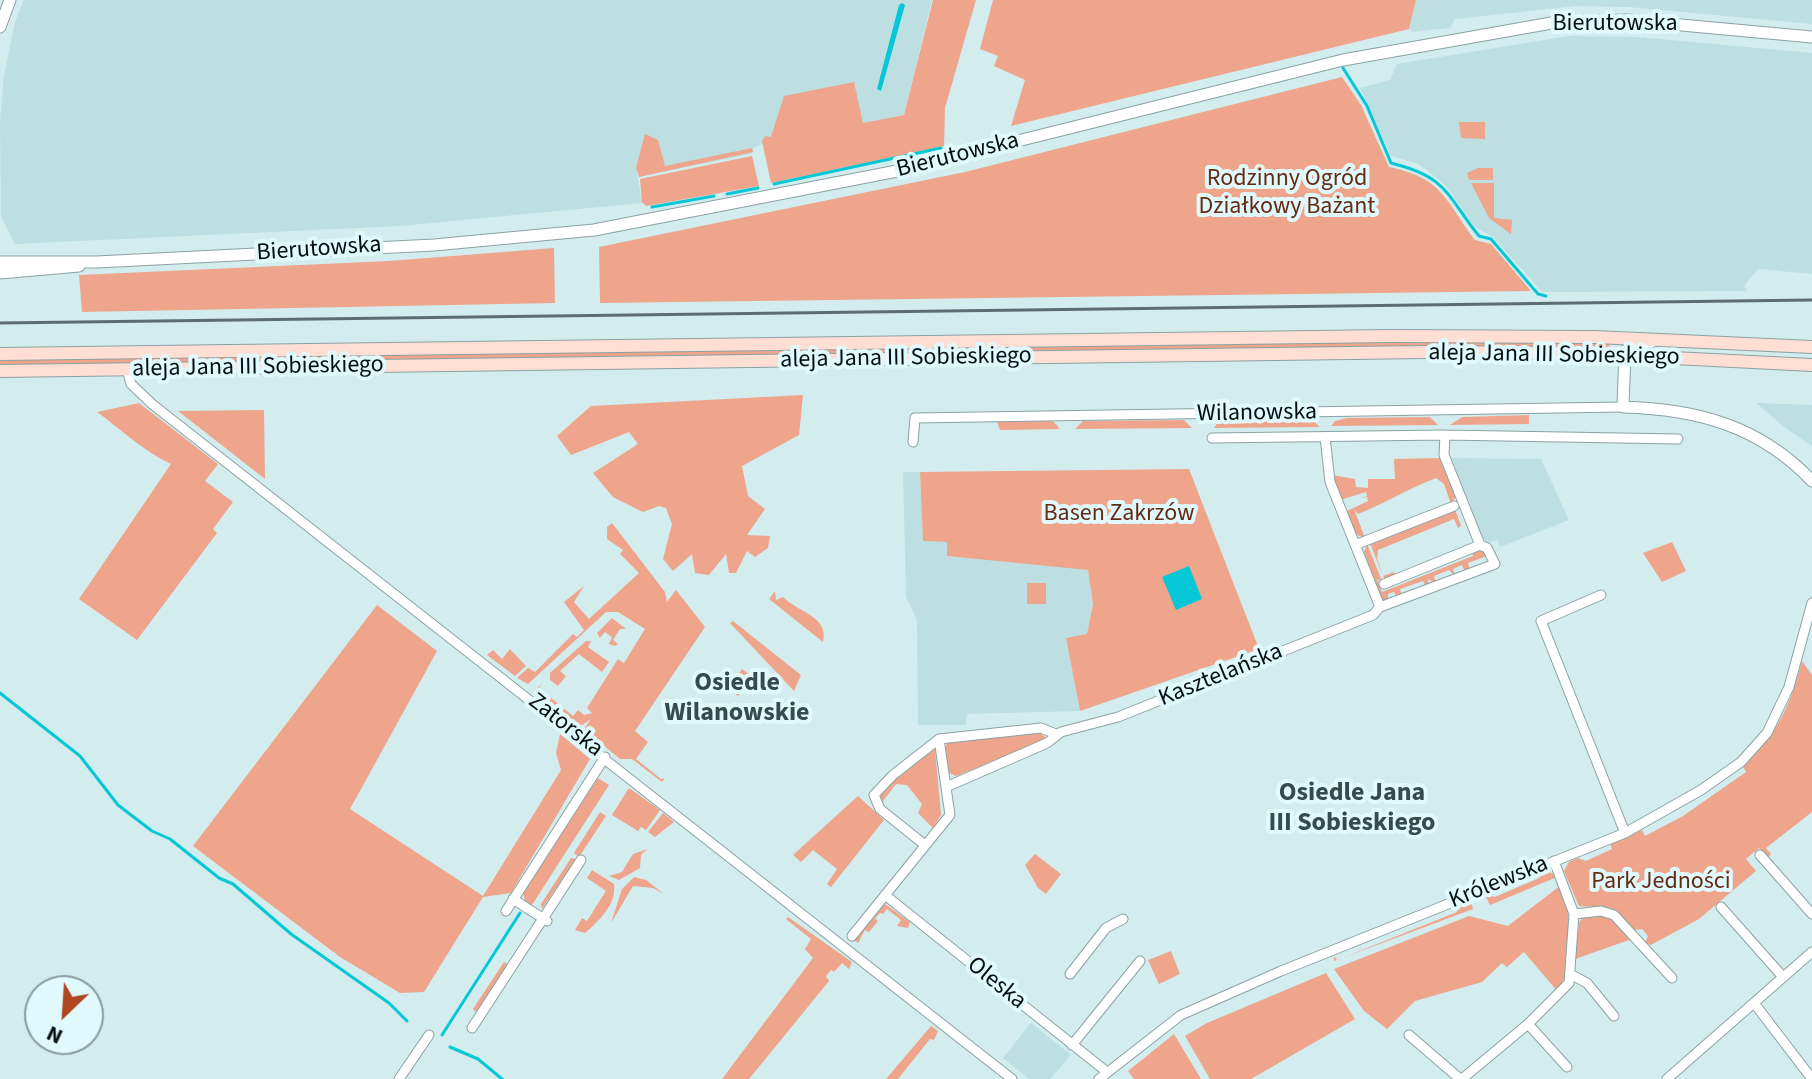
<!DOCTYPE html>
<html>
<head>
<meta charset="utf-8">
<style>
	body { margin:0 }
	#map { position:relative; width:1812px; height:1079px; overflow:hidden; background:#d3ecee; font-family:"Source Sans 3",sans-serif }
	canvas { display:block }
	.north { position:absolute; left:24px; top:975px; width:80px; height:80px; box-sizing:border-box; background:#e0f9fc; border:2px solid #899b9e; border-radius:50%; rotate:205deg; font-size:22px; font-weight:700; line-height:32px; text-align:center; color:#070f10 }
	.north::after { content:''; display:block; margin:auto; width:28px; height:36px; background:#af4821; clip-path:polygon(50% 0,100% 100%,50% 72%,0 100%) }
</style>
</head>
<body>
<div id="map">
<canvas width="1812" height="1079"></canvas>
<div class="north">N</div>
</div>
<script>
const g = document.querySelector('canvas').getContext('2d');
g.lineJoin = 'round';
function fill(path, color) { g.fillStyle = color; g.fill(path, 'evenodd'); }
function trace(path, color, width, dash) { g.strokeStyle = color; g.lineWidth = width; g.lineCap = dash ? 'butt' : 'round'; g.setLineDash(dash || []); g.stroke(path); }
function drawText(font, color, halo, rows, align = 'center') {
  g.font = font + ' "Source Sans 3",sans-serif'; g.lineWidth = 8; g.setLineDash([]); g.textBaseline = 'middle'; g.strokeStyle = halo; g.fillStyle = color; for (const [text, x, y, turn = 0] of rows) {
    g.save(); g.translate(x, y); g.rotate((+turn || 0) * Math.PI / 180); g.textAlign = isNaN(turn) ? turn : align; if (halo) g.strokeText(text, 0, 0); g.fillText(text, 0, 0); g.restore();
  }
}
const built = new Path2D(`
	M24,0H932L904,115L763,144L753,148L751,154L646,175L642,157L636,168L642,203L400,226L15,244L1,216L0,122L4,76L15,22Z
	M1416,0H1812V24L1628,7L1576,6L1455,19L1450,28L1413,32L1409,29Z
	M1569,36L1638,37L1812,53V274L1758,269L1744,286L1747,291L1542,292L1494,238L1474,226L1445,185L1419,164L1391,156L1360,88L1390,80L1397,64Z
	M1756,403L1812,405V446L1784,427Z
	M1450,458L1541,459L1569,520L1500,547L1497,540L1483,545Z
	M903,472H920L923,541L947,542V556L1088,569L1093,604L1087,635L1066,638L1080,711L967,714L966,725H918L917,620L906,597Z
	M1031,1023L1071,1055L1050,1079H1029L1003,1058Z`);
const green = new Path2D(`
	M933,0H976L945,108L944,146L771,183L762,141L765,136L771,137L784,96L854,82L863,123L904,115Z
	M993,0H1416L1409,29L1011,126L1025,80L994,66L998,56L980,49Z
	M1342,77L1361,105L1389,167C1443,178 1445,200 1475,240L1491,244L1531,291L600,303L599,247L965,172Z
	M1485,122V139L1461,138L1459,122Z
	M645,134L658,140L665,166L752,148L753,152L639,177L636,168Z
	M752,156L759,186L646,206L642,202L640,179Z
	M1478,168H1493V180H1469L1467,173Z
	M1471,183H1494V218L1512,220L1511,234L1489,218Z
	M554,248L555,303L82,312L79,275L389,261Z
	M1417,341L1608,344L1615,350L0,365V360Z
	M803,395L799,435L742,466L748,496L765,509L747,535L770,536L768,548L755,557L747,551L736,573H729L726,554L709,575L695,573L692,554L673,571L663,559L672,524L666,508L659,506L643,512L613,497L593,473L638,444L629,432L571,455L557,436L591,406Z
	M139,403L218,464L205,481L233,502L213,529L217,533L137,640L79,599L171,464C143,451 122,430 97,412Z
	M264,410L265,479L178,411Z
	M1529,415V424L1450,425L1462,417Z
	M1430,417L1438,425L1331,426L1335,421L1347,418Z
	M1230,419H1311L1320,427L1214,428L1219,421Z
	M1184,420L1192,428L1075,429L1083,421Z
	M1053,421L1060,429L1000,430L997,422Z
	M1441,458L1457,495L1451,504L1444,484L1436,478C1405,490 1388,502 1358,514L1354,509L1365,538L1357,535L1345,512L1368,501L1367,497L1361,498L1367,496L1366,492L1343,499V504L1332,475L1355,479L1356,487L1368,488V479H1395L1394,459Z
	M1189,469L1259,649L1080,711L1066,638L1087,634L1093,604L1088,570L947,556V542L923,541L920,472Z
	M1455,509L1461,526L1458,528L1454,519L1378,550L1377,558L1383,576L1394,572L1396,575L1385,581L1370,543Z
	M612,523L665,592L667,602L676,590L705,627L635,731L648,742L636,759L661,779L665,778L662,782L632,759H620L584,729L591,719L579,727L534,691L542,684L539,688L573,716L578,710L584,715L592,713L587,708L618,659L624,663L645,629L618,612H606L528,684L517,678L528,668L535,672L573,634L577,637L584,630L564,602L584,586L574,602L589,619L639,573L620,554L623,550L607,539V527Z
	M1672,542L1686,571L1662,582L1643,553Z
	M1367,544L1382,581L1377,579L1382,592L1473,556L1472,552L1483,549L1487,556L1468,563L1470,570L1465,572L1462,565L1453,569L1455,576L1449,570L1434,576L1436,583L1427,579L1430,586L1426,587L1423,581L1400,589L1402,596L1397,599L1394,592L1388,594V602L1382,600L1364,552Z
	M1027,583H1046V604H1027Z
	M775,591L776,600L783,597C799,613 829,616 823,642L769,599Z
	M377,605L437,651L350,809L483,896L561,770L556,753L560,734L590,759L511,893L483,897L424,992L400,993L340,957L193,846Z
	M612,618L626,629H620L613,640L618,644L615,646L609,644L612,637L605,632L600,638L597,633Z
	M733,621L801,675L794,691L730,623Z
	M586,641H591L588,647L609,662L602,672L579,654L560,671L566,676L558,686L550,680V673Z
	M510,649L526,666L515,676L487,655L493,650L502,659Z
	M1802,661L1812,675V812L1766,848L1771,854L1768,858L1759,848L1746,859L1756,871L1699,919L1651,945L1645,942L1648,936L1642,929L1634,930L1611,908L1579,906L1564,871L1569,862L1578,858L1586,861L1612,849L1610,843L1642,830L1645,836L1683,816L1746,772L1742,765C1777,737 1791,703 1802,661Z
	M742,669L753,677L738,696L729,689Z
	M1039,732L1045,737L1043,741L956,776L947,772L945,747L948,742Z
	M935,749L941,815L933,828L918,813L922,804L907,785L896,784L880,805L876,797L927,750Z
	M598,778L609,785L532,905L525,901L523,893Z
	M629,788L660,810L646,830L641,827L638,831L612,815Z
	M858,796L884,820L831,887L827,884L837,869L813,850L801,862L793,855Z
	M600,812L606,816L579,857L574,853Z
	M663,813L674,822L655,837L648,832Z
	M647,849L641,855L640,868L619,880L609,876L622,872L633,854Z
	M1035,854L1061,874L1046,894L1038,888L1025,865Z
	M571,858L576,859L542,909L541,904Z
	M592,870L614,884C617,904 599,921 585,933L575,930L582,918L587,921L606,891L587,878Z
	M1548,871L1557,877L1490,905L1484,893L1495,897L1537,879Z
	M634,877L646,880L664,894L653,888L633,886L611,923L622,889Z
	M1561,885C1571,917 1576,961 1558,992L1524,952L1507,967L1502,963L1482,982L1415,1001L1387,1029L1364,1011L1334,969L1469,916L1508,926Z
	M1470,899L1473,909L1334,961V956L1337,960L1457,912V904Z
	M885,904L910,922L908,928L897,926L901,920L887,909L883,914L880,913L875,918L878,921L869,932L865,930L858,943L854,940Z
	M1599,914L1611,917L1632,939L1575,959L1579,923L1582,918Z
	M788,917L852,962L849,969L842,963L834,972L831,970L826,976L829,981L749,1079H722L813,958L805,949L811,939L786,919Z
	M1171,951L1180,974L1159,984L1148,960Z
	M504,962L509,965L478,1014L473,1009Z
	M1326,973L1355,1019L1251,1079H1210L1185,1036L1207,1023Z
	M931,1026L938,1031L934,1040L930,1039L898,1079H886Z
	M1174,1034L1201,1079H1134L1128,1071Z`);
const water = new Path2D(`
	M902,3L905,5L881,91L877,89L899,5Z
	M1189,566L1202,599L1176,610L1162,577Z`);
const stream = new Path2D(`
	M1343,68L1367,106L1391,163C1448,177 1446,195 1479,236L1491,239L1538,294L1546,296
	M774,184L941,148
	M727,194L758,188
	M652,207L714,196
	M0,693L80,756L118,805L152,831L170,839L219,878L233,884L291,934L389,1003L407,1021
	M442,1035L520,913
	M450,1047L478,1059L502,1079`);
const minor = new Path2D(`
	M127,369L131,384L152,404L1012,1079
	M1325,437L1330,482L1380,607
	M1212,438L1445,435L1678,439
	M913,442L915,418L1623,407
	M1355,545L1454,506
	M1384,584L1480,545L1444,455L1445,435
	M1601,595L1541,621L1625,833
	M946,787L1047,743L1061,732L1118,717L1373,615L1380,607L1495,564L1487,548L1480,545
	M925,845L880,809L874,795L893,775L939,739
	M1760,855L1812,914
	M885,895L1107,1072
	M513,899L547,921
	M1721,907L1783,977
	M506,911L605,757
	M1574,914L1601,911L1614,915L1672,978
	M852,936L950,815L939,739L1041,728L1056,734
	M1070,974L1106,928L1123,919
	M1570,974L1587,983L1614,1016
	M1754,1003L1812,1079
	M1528,1024L1567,1067
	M472,1028L581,860
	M1409,1035L1460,1079
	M1072,1045L1140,961
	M399,1079L429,1035
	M1099,1079L1181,1015L1281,971L1625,833L1701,790L1741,762L1767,733L1789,687L1812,603
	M1462,1079L1528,1024L1569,983L1574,914L1554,861
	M1667,1079L1812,952`);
const tertiary = new Path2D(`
	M0,27L10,0
	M0,262H97L434,245L594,230L897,171L1343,60L1557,22L1627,20L1812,37
	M0,273L79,266
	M1653,341L1625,351L1623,407C1697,409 1760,426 1812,481`);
const secondary = new Path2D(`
	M0,354L1391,336L1595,337L1812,347
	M0,371L1426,352L1574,353L1812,365`);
const rail = new Path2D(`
	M0,323L1812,300`);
const streetNames = [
	["Bierutowska",1615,25],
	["Bierutowska",958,156,-14],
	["Bierutowska",319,250,-4],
	["aleja Jana III Sobieskiego",1554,356,1],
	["aleja Jana III Sobieskiego",906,359,-1],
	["aleja Jana III Sobieskiego",258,368,-1],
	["Wilanowska",1257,414,-1],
	["Kasztelańska",1221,676,-22],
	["Zatorska",565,726,38],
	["Królewska",1499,883,-22],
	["Oleska",996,984,39]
];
const parkNames = [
	["Rodzinny Ogród",1287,180],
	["Działkowy Bażant",1287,208],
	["Basen Zakrzów",1119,515],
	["Park Jedności",1661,883]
];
const neighbourhoodNames = [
	["Osiedle",737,684],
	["Wilanowskie",737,714],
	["Osiedle Jana",1352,794],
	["III Sobieskiego",1352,824]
];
fill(built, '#bddfe2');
fill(green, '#eea58c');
fill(water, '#06c7d5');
trace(stream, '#06c7d5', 3);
trace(minor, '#8ba2a4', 11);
trace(tertiary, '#8ba2a4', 13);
trace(secondary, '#8ba2a4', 14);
trace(minor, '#fff', 9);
trace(tertiary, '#fff', 11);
trace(secondary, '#ffded3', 12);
trace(rail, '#5d6c6e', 3);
drawText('24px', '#070f10', '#e0f9fc', streetNames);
drawText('24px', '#672a13', '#e0f9fc', parkNames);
drawText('bold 26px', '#364b4d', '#e0f9fc', neighbourhoodNames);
</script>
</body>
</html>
